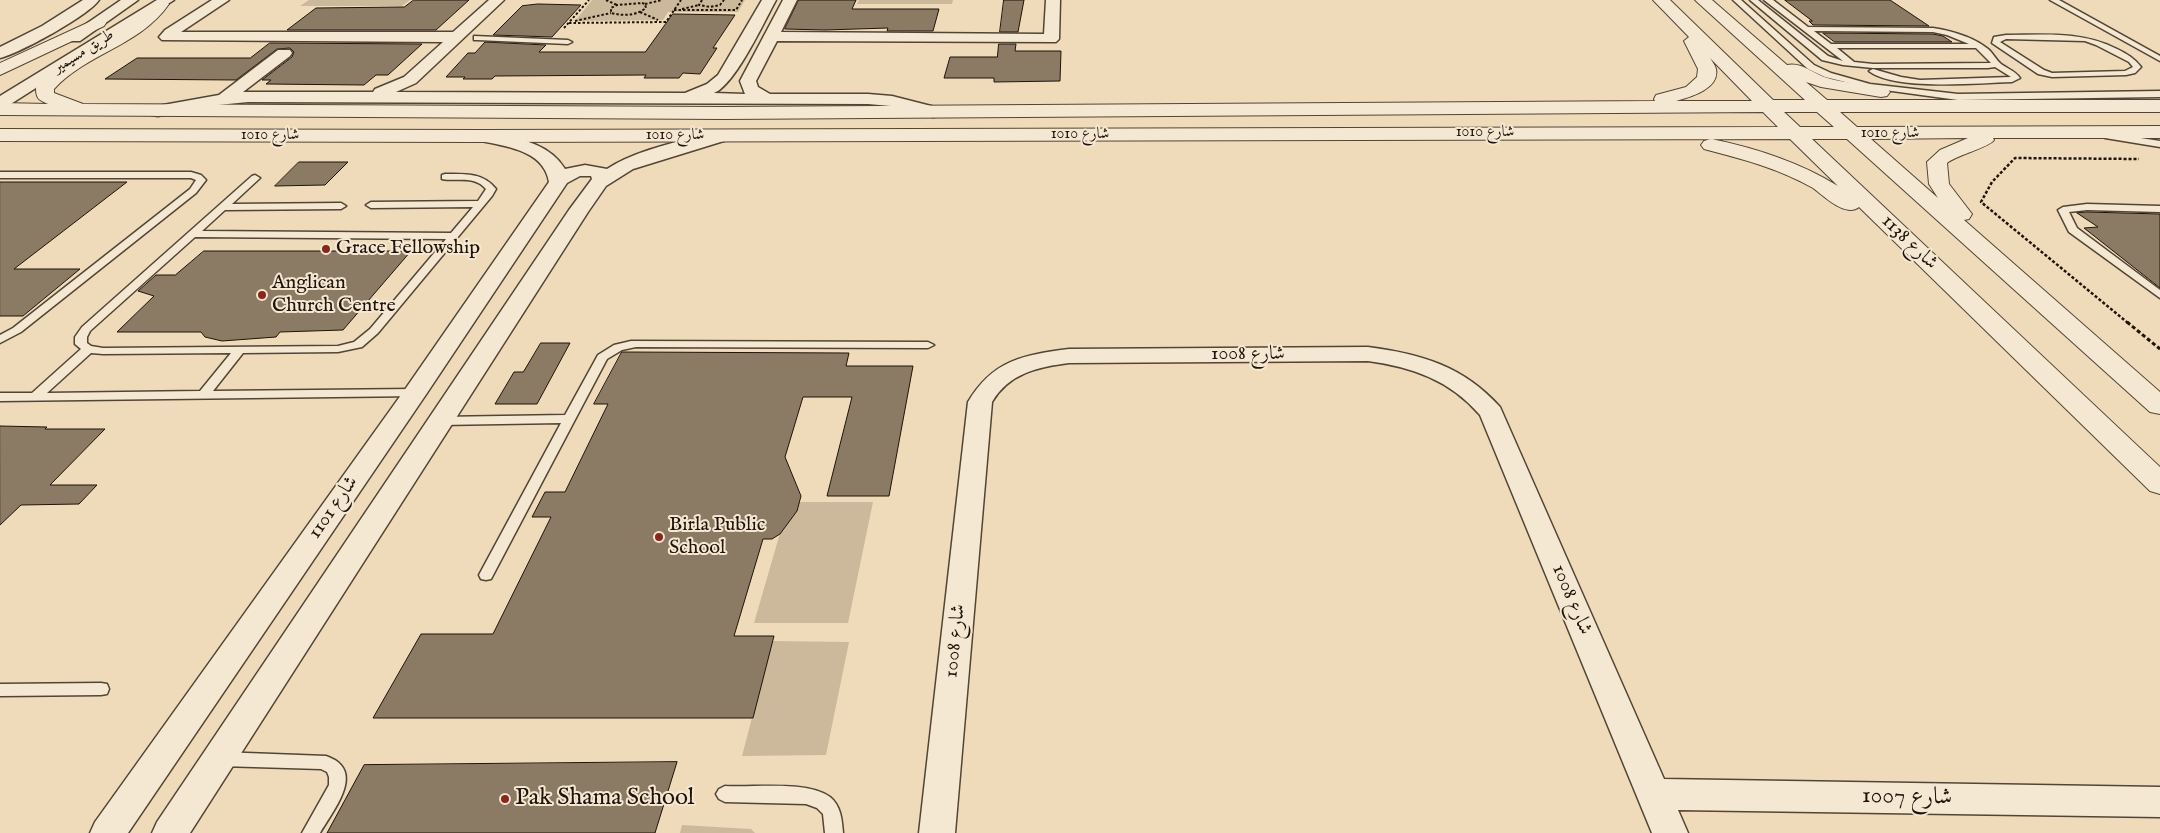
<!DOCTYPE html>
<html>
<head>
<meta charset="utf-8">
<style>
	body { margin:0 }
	canvas { display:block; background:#efdbb9 }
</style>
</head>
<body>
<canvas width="2160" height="833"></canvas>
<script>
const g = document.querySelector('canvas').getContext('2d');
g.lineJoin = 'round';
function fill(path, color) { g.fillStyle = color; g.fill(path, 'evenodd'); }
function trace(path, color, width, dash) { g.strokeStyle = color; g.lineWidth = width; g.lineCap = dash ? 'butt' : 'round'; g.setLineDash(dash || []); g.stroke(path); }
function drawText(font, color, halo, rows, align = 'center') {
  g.font = font + ' "IM FELL English",Amiri,serif'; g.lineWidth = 4; g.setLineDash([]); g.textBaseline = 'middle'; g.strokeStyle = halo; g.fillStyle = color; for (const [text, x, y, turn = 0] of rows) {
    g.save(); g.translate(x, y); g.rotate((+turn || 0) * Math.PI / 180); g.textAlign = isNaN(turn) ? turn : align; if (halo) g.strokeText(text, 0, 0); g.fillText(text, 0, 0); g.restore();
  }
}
const green = new Path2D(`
	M309,0H410L402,6H300Z
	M592,0H745L738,12H668L663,20L575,21Z
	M859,0H953L952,4H857Z
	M789,502H873L848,623H754Z
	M772,641L849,642L826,755L742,756Z
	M682,825L751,829L755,833H680Z`);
const building = new Path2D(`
	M414,0H469L436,30H287L316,8L404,7Z
	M799,0H856L852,9H939L933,31H887L888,28L825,30L785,29Z
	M1004,0H1024L1018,32H1000Z
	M1785,0H1890L1929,26L1813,25L1809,21H1812Z
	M538,4L581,5L552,37L493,35L522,6Z
	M673,14L735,15L713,48H717L700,74L683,73L679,78H644L646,75L495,76L492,79H463L465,77H446L468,53H475L485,42L546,45L539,52H645Z
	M1823,33L1933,34L1943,36L1952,42H1835Z
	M270,43L422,44L388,75H376L364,85L266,84L271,80H262L292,57L294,52L290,48L277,49L236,80L105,79L137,58H250Z
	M999,44H1016L1015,51H1061L1060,81L994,82V78H944L950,57H997Z
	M299,162H348L325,185L275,186Z
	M0,182H127L14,269H80L23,316H0Z
	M2087,212L2160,214V288L2084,228L2098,227L2077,213Z
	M204,251H411L343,330L280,332L276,337L222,341L205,337L201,332H117L154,296L138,291L156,275H175Z
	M541,343H570L537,404H495L514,372H523Z
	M622,352L849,353L846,366H913L889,496H827L852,397H803L785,457L801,496L797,511L780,534L772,539H763L734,636H774L753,718H373L421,634H493L551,517H532L545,492H565L608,404H594Z
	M0,426L47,427L45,429H105L50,485H97L79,504L21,505L0,525Z
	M677,762L655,833H327L364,765Z`);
const pathFar2 = new Path2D(`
	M606,0L617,5
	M702,0L699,5L710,7L720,5L724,0
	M642,3L645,4L646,8C635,16 624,16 611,13V8L617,5Z
	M645,4L662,0
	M682,9L699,5
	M674,10H736L742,0
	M640,12L658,20
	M575,21L611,13
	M569,23L666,22L681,0
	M564,28L589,0`);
const pathFar1 = new Path2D(`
	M2128,323L1981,202L1992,182L2015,158L2139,159`);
const path = new Path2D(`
	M2127,322L2160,349`);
const service = new Path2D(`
	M1733,0H1741L1814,65L1831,73L1870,84L1958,94L2160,91V97L1958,100L1870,88L1825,77L1808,69Z
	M1750,0H1758L1828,56L1843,61L1764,0H1773L1808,27L1933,28C1952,31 1973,37 1988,49C1993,53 1996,60 2001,64C2008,69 2015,71 2020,78L2012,82C1978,83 1895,91 1869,71L1873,69L1901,77L1920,80L2011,77L1995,67L1988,68H1873L1843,65L1822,60ZM1814,31L1933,32L1947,35L1969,44H1831ZM1837,48H1976L1991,63L1873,64L1854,62Z
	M2050,0H2059L2160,56V61Z
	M2006,35C2045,35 2081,31 2117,49C2127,54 2134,58 2141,67L2135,73L2126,75L2052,77L2038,74L1992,43L1994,37ZM2006,39L2085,41L2096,45L2129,62L2133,67L2125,71L2052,73L2044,70L2000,42Z
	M474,36L568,40L572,42L568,44L477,40H474Z
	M2108,133L2160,141V147L2105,138V134Z
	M0,172H191L201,175L206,180L196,193L21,332L0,343V335L13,328L190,189L196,180L191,178H0Z
	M445,174C464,174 483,172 496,189L492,196L378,333L362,347L338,352L243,353L213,391L415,389L421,393L419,396L0,401V393H32L81,349L75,344V337L82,327L252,176L255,175L260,178L232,204L341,203L346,206L341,209L225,210L202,231L451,233L473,207L371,208L366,205L371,202L478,201L486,189C474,175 457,182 442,179V175ZM195,237L446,239L370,329L354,342L338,346L103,348L91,346L87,343V337L90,331ZM91,353L103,354L231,353L200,391L47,393Z
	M2087,204L2160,206V212L2087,210L2069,212L2077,228L2160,290V298L2069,232L2058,210L2063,207Z
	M631,341L928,342L934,345L928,348L636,347L622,350L607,359L491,579L486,580L481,579L479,575L561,423L440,425L434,421L440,417L565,415L598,355L614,345Z
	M101,683L107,684L109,689L107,694L101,695L0,696V684Z
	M220,752L326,756C367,770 334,809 320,833H302L329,785V777L327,772L321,769L220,766L214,764L212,759L214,754Z
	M725,786C753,788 807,780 830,797C841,806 842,820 843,833H825L823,814L817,808L806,804L725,802L719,799L716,794L719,789Z`);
const minor = new Path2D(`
	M83,0H99C88,16 20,53 0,58V47L42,26Z
	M121,0H138L80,41H70L67,38L70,35Z
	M157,0H174L6,107L0,108V96Z
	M212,0H229L181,32H453L489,0H504L416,83L396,92L685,93L707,84L718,75L762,0H776C764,22 735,85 714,93L745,94L740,81L783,0H797L781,32L1044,34L1046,0H1060L1059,39L1056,42L777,41L756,81L758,87L770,94H868L892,96L939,108L942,112L939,116L933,117L891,106L868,104L248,102L208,106L158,116L152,115L149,111L152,107L219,95L278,50H290L292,53L290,56L243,92H373L375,89L404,77L443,42L162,40L159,37L165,30Z
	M482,131C512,138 547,140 565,169L585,165L607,169C638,149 679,142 715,132L721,131L727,132L730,136L727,140L633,169L606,186L588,212L190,833H152L157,822L569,210L592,179L591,176H580L567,183L427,393L128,833H90L95,822L406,388L549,182C544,149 503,146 476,140L473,136L476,132Z
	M1368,347C1421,354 1463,366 1500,407L1664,779L2160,787V817L1678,810L1688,833H1652L1480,415C1450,380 1412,367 1368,361L1069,363C1038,367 1009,373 992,402L955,833H919L968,402C993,360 1023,355 1069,349Z`);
const tertiary = new Path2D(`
	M164,0L169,4C140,46 87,53 54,89V93L83,104L724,107L1655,101L1654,99L1656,95L1686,87L1697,77L1698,69L1684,41L1689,37L1653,0H1670L1773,100H1805L1695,0H1712L1787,65C1800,62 1812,72 1824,77C1844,84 1867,83 1887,88L1890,92L1887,96L1881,97L1821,87L1806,82L1827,100H2160V112H1840L1857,127L2160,126V138H1993L1994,140C1988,148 1959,154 1947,163L1949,184L1972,214L1969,219L1964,220L2160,392V414L2150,412L1847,139H1812L2160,467V494L2150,491L1859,207C1846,218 1824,196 1813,188C1778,168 1742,159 1704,149L1701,145L1704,141L1711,139C1756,148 1799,162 1838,186L1790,139L482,142L0,141V129L482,130L1778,127L1763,112L724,119L0,115V103L48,104C39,100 36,99 36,88C63,49 124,42 155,1ZM1710,58L1752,101H1676C1690,97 1720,89 1716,69C1715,65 1712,61 1710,58ZM1784,112H1817L1834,127H1800ZM1968,138L1940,150L1927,162L1929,184L1938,198L1871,139Z
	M98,18L104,20L106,23L104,26L0,75V63Z`);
const markers = [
	[326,249,5,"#8f2418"],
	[262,295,5,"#8f2418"],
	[659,537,5,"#8f2418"],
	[505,799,5,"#8f2418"]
];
const farStreetnames = [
	["طريق مسيمير",84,52,-32],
	["شارع 1010",1485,133],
	["شارع 1010",1890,134],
	["شارع 1010",1080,135],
	["شارع 1010",270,136],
	["شارع 1010",675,136]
];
const streetNames = [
	["شارع 1138",1909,243,44],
	["شارع 1008",1248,355],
	["شارع 1101",334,508,-55],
	["شارع 1008",1571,600,67],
	["شارع 1008",956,641,-84]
];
const poiNames = [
	["Grace Fellowship",336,249],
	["Anglican",272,284],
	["Church Centre",272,307],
	["Birla Public",669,526],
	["School",669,549]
];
const nearStreetnames = [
	["شارع 1007",1907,798,1]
];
const nearPoinames = [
	["Pak Shama School",515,799]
];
fill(green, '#ccb99b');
fill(building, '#8b7b65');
trace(building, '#1f130b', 1);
trace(service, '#534536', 3);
trace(minor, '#534536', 3);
trace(tertiary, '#534536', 2);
trace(pathFar2, '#1f130b', 2, [2.5, 2]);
trace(pathFar1, '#1f130b', 2.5, [3, 2]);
trace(path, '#1f130b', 3, [4, 2.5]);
fill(service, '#f5e8d2');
fill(minor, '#f5e8d2');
fill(tertiary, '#f5e8d2');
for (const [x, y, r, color] of markers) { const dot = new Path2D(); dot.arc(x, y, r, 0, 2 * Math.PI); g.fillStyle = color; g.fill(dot); trace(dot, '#f5e8d2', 2); }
drawText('16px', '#1f130b', '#f5e8d2', farStreetnames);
drawText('20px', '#1f130b', '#f5e8d2', streetNames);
drawText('20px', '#1f130b', '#f5e8d2', poiNames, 'left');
drawText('24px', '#1f130b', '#f5e8d2', nearStreetnames);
drawText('24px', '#1f130b', '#f5e8d2', nearPoinames, 'left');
</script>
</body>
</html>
